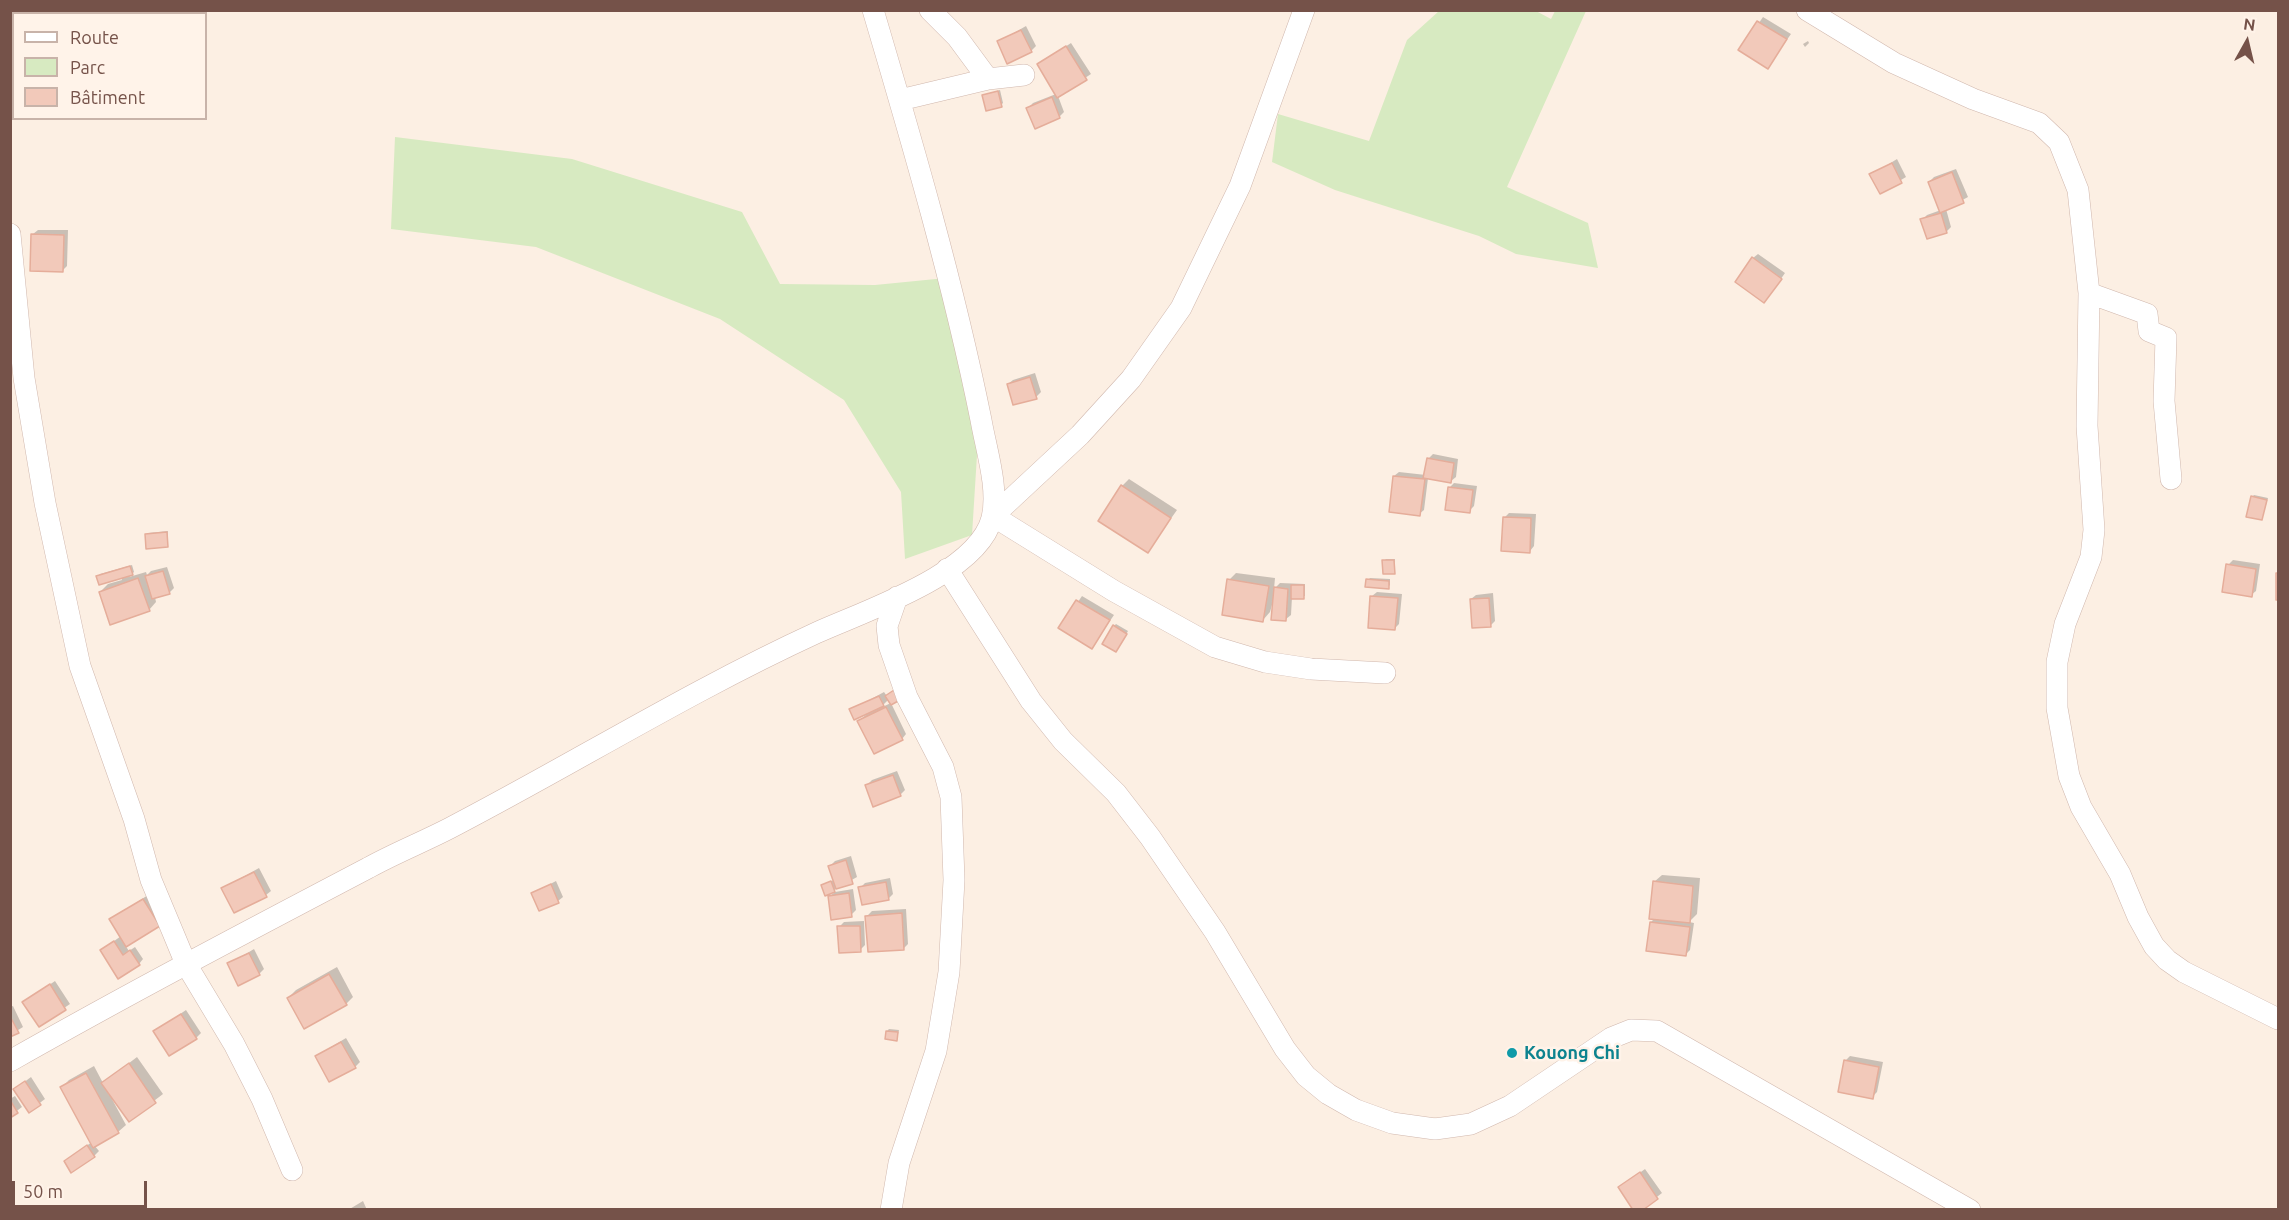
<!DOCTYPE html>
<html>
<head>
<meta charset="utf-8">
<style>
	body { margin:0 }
	#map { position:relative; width:2289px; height:1220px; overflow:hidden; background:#fcefe3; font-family:Ubuntu,sans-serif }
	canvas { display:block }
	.frame { position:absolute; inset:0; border:12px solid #755249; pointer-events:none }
	.legend { position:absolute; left:12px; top:12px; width:195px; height:108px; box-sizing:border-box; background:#fff3e9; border:2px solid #c8b3a9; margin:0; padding:8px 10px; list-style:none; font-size:18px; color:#755249 }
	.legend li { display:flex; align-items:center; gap:12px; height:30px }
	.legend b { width:30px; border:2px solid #c8b3a9 }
	.north { position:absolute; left:2217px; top:12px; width:60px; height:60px; -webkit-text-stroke:4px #fff3e9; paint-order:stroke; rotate:8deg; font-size:16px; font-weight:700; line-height:24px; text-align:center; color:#755249 }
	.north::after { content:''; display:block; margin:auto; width:21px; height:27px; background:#755249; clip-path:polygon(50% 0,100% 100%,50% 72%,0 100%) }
	.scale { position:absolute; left:12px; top:1181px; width:135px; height:27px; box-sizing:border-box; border:3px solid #755249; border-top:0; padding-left:8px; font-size:18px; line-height:21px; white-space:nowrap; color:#755249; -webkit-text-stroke:4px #fff3e9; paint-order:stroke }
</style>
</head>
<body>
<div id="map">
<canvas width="2289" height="1220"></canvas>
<div class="frame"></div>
<ul class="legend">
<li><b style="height:8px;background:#fff"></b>Route</li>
<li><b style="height:16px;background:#d7eac1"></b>Parc</li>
<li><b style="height:16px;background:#f2c9ba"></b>Bâtiment</li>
</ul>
<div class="north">N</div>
<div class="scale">50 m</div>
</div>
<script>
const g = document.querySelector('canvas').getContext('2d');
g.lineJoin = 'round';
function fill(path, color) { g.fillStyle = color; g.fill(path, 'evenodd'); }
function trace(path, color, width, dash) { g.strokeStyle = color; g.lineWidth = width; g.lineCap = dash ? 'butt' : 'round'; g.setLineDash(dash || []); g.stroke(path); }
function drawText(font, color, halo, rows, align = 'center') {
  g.font = font + ' Ubuntu,sans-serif'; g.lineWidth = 5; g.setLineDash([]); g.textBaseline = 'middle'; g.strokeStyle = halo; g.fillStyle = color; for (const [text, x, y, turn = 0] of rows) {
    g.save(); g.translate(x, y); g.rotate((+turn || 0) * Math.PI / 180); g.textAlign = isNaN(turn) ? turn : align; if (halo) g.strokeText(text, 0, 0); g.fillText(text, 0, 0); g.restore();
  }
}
const green = new Path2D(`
	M1439,11H1536L1551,19L1555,11H1586L1507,187L1588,223L1598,268L1516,254L1479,236L1335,190L1272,162L1278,114L1369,141L1407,40Z
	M395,137L572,159L742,212L780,284L875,285L946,278L979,423L972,535L905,559L901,492L844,400L720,319L536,247L391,229Z`);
const shadow = new Path2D(`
	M1763,17L1791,34L1768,67L1741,49Z
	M1026,26L1036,46L1031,51L998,42Z
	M1808,41L1809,43L1805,47L1803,44Z
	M1071,43L1091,74L1058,96L1064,112L1059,117L1028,108L1033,103L1056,94L1039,64Z
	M1000,90L1003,103L1001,105L983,95Z
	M1897,159L1906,177L1881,192L1871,175Z
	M1956,169L1968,197L1946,209L1951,227L1946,232L1922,220L1927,215L1941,210L1929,182L1934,177Z
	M38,230H68L67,266L63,270L33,234Z
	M1758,254L1785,273L1769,296L1753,258Z
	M1035,373L1041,392L1036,397L1008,384L1013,380Z
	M1433,454L1458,459L1456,477L1451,481L1428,478L1424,510L1419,514L1394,476L1399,472L1426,475L1428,459Z
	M1129,479L1177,510L1148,551L1122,486Z
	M1454,483L1477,486L1474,506L1469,511L1449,488Z
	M2254,495L2268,498L2262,519L2252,497Z
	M1509,513L1536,514L1534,546L1530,551L1504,518Z
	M168,531L167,546L146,535L148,533Z
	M1386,559H1395L1394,572L1384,561Z
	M2233,560L2260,564L2256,591L2251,595L2228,565Z
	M132,565L134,572L129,577L146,572L147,575L151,571L167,567L174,588L169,593L155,597L156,602L149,610L100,592L108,584L122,580L121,577L98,576L100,574Z
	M1236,573L1275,578L1274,589L1280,583L1305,584V596L1292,597L1291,615L1286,619L1272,605L1270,612L1263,620L1229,580Z
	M1370,578L1390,579V585L1388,587L1368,580Z
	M1377,592L1402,594L1399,624L1394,629L1372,596Z
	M1493,593L1495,621L1490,626L1471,599L1476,595Z
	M1082,596L1114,615L1092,647L1060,628Z
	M1116,624L1128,631L1118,649L1114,626Z
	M884,692L889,699L880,708L891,703L906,734L902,739L859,721L868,713L851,710Z
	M897,771L905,790L900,795L867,785L872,780Z
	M851,856L857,877L834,890L825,884L834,880L830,866L835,861Z
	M259,868L271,891L266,895L223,888Z
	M1662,875L1700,878L1697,914L1689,922L1694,923L1690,950L1685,955L1651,922L1655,918L1654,882Z
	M890,878L893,894L888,899L860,888L865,883Z
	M556,881L563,897L558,901L533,893Z
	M853,889L856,910L851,915L830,896L835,892Z
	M148,895L159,925L125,945L129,951L135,947L143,959L139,964L102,950L121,936L110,920Z
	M906,909L908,944L903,949L867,916L872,911Z
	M864,921L865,945L860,950L839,927L844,922Z
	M254,949L264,969L259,974L229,964Z
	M337,967L353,997L346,1004L288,998L296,990Z
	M55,981L70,1004L39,1025L24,1002Z
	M13,1006L23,1027L10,1035V1007Z
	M186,1010L201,1033L196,1038L155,1031Z
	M889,1029L899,1030L897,1039L887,1031Z
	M346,1038L360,1062L355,1067L316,1056Z
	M1850,1056L1883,1062L1877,1092L1872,1097L1845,1061Z
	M137,1057L163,1094L129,1120L114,1098L112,1099L126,1125L118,1132L94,1145L99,1151L94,1156L65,1161L92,1142L62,1087L69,1080L94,1066L103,1083Z
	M31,1077L45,1099L29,1111L15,1089Z
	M15,1096L22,1107L10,1116V1099Z
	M1645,1169L1662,1193L1640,1210L1620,1187Z
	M363,1201L367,1210H348Z`);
const building = new Path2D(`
	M1757,21L1787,39L1768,69L1738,50Z
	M1021,30L1032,52L1007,64L997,41Z
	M1066,46L1087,80L1057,98L1037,64Z
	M998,91L1002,107L986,111L982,95Z
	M1052,97L1060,118L1035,129L1026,108Z
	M1892,163L1902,183L1880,194L1869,174Z
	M1952,172L1964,203L1940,213L1928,182Z
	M1941,213L1947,233L1927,239L1920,219Z
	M31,234L64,235L63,272L30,271Z
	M1752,257L1782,279L1764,303L1735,282Z
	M1030,377L1037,399L1013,405L1007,384Z
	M1427,458L1454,463L1451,483L1423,478Z
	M1393,476L1425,479L1420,516L1389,512Z
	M1121,485L1171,518L1148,553L1098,521Z
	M1448,487L1473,490L1470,513L1445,510Z
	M2251,496L2267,500L2262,520L2246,517Z
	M1503,517L1531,518L1530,553L1501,551Z
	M167,532L168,547L146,549L145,534Z
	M1382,560H1394L1395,574H1383Z
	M2226,564L2256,569L2252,597L2222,592Z
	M130,566L133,575L99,585L96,576Z
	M163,571L170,594L152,599L145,576Z
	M2276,573H2278V600H2276Z
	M138,578L150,611L110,625L99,592Z
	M1227,579L1269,586L1263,622L1222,615Z
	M1366,579L1389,581V589L1365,587Z
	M1291,585H1304V599H1291Z
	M1274,587L1288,589L1286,621L1271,620Z
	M1370,596L1398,598L1395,630L1368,628Z
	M1489,598L1491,627L1472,628L1470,599Z
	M1076,600L1110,620L1092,649L1058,628Z
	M1113,625L1127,634L1116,652L1102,644Z
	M894,690L900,700L891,705L885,696Z
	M879,696L884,706L854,720L849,709Z
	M886,707L903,740L874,754L857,721Z
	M893,775L901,796L873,807L865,785Z
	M846,860L853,884L836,889L828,866Z
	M254,872L267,897L234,913L221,888Z
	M831,881L835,892L825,896L821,885Z
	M1653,881L1693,886L1690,923L1649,919Z
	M886,882L889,900L862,905L858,887Z
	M551,884L559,903L539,911L531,893Z
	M849,893L852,917L831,920L828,896Z
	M143,899L160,926L126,947L109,919Z
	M902,913L904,950L868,952L865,916Z
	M1650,922L1690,927L1686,956L1646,951Z
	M837,926H860L861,952L839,953Z
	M114,941L123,955L130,950L140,965L118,979L100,950Z
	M249,953L260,975L238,986L227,963Z
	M329,974L347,1005L304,1029L287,998Z
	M50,984L66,1010L39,1027L22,1002Z
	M181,1014L197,1039L169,1056L153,1031Z
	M10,1016L19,1033L10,1037Z
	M886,1031L898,1032L897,1041L885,1039Z
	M341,1042L356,1068L329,1082L315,1056Z
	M1844,1060L1879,1067L1873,1099L1838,1092Z
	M129,1063L156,1103L129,1122L101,1083Z
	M86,1073L119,1133L93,1148L60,1087Z
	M25,1081L41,1105L29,1113L13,1089Z
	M10,1100L18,1113L10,1118Z
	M87,1145L95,1157L71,1173L64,1161Z
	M1640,1172L1658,1199L1643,1210H1633L1618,1187Z`);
const minor = new Path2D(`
	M930,10L957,37L988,79
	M1304,10L1240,186L1181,308L1131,379L1080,435L993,516L1114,591L1215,647L1265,662L1311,669L1385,673
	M1807,10L1894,63L1973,99L2039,123L2059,142L2078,190L2089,293L2087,426L2094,530L2091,557L2065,624L2057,662V708L2069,776L2081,807L2120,874L2138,917L2154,946L2167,960L2184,972L2278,1019
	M900,100L988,79L1024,75
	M10,234L24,378L45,503L80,666L134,819L151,880L174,935L186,964L234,1044L262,1099L292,1170
	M2089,293L2147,314L2149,331L2166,338L2164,401L2171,479
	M947,569L1031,701L1063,741L1116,793L1150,837L1215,932L1285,1049L1306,1076L1328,1094L1356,1110L1392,1123L1435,1129L1471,1124L1510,1106L1611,1038L1631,1030L1657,1031L1970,1210
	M10,1061C128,994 248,931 368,868C395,853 423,842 450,828C573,764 690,691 816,633C864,611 978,574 992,518C999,488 986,449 981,420C953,282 913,145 873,10
	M891,1210L899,1163L936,1051L949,972L954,880L951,797L943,767L907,697L889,645L887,626L897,597`);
const markers = [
	[1512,1053,6,"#0f9aa8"]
];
const cultureNames = [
	["Kouong Chi",1524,1053]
];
fill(green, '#d7eac1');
fill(shadow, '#0003');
fill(building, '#f2c9ba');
trace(building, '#e5ad9a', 1.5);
trace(minor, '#d0b7ad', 22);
trace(minor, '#fff', 21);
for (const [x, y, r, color] of markers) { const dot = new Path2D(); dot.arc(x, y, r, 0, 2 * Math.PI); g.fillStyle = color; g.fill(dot); trace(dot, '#fff3e9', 2); }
drawText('bold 18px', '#0d838f', '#fff3e9', cultureNames, 'left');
</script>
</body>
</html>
